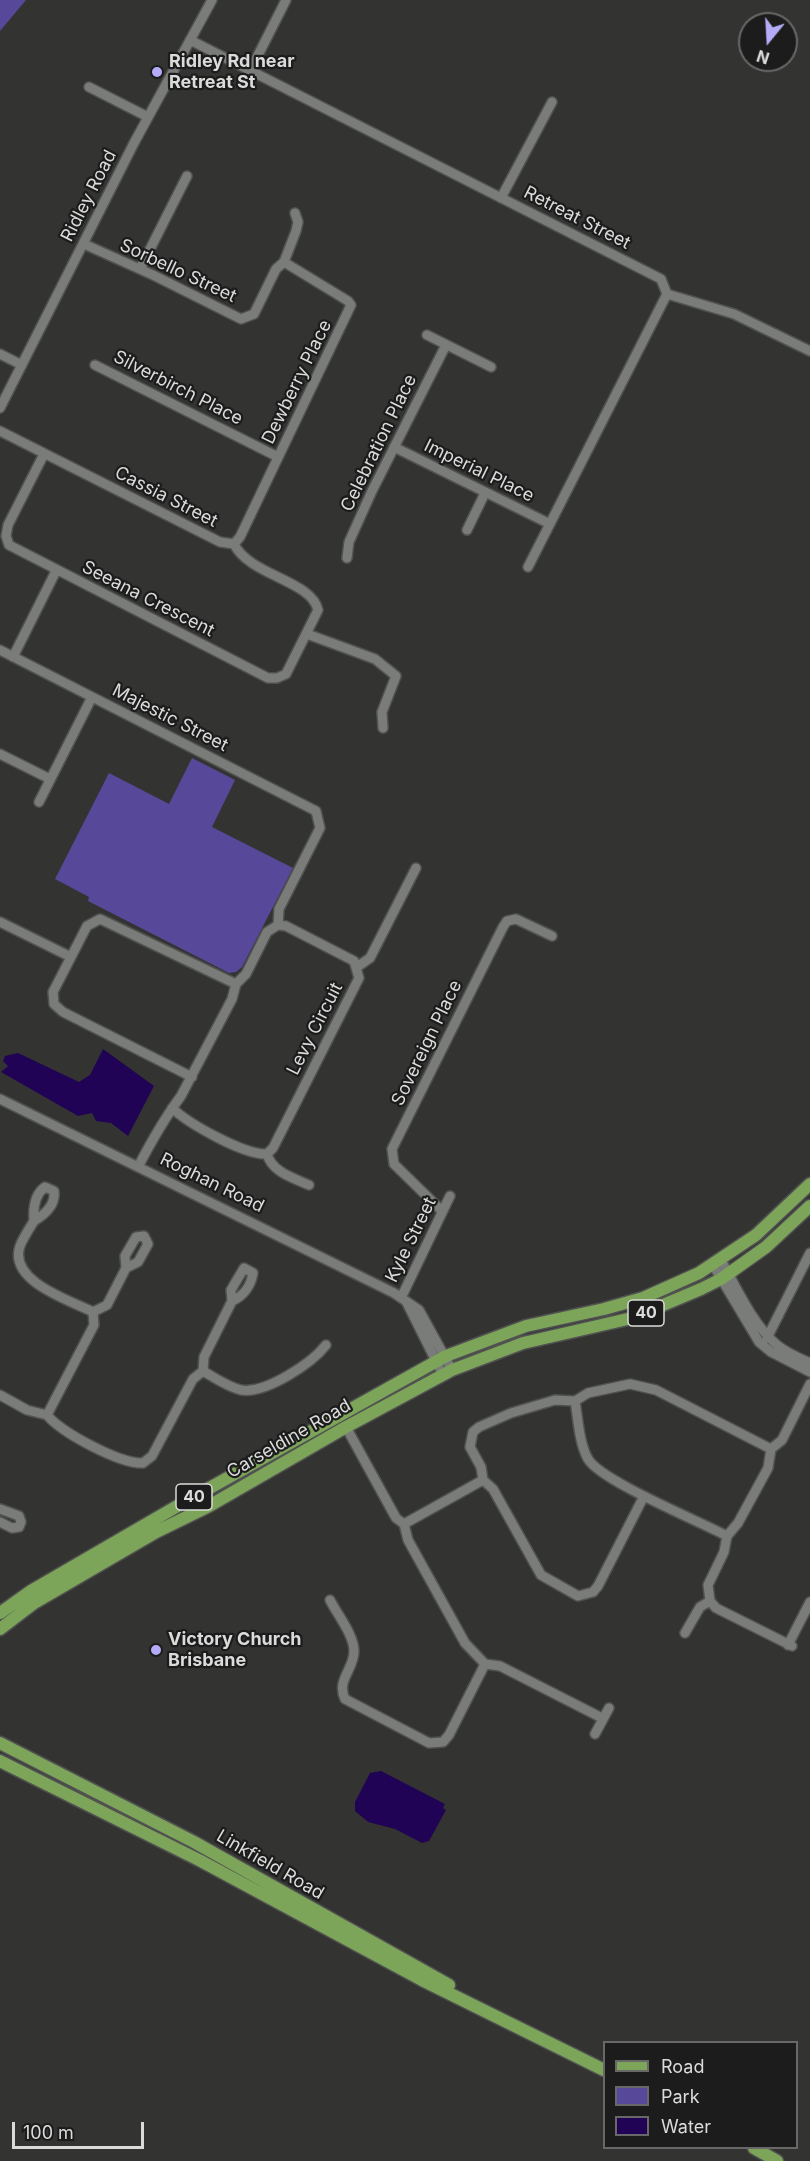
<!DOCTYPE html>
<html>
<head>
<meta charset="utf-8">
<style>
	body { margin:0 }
	#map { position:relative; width:810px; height:2161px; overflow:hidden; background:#333432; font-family:Inter,sans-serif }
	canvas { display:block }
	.legend { position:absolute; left:603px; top:2041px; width:195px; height:108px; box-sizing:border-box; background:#1b1c1b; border:2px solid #676867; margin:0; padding:8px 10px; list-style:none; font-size:18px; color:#dadbda }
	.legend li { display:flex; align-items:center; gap:12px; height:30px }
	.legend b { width:30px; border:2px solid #676867 }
	.north { position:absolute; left:738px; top:12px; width:60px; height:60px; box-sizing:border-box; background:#1b1c1b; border:2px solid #676867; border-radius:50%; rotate:198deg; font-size:16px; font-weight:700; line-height:24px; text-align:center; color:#dadbda }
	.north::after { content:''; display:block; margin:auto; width:21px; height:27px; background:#b5acf8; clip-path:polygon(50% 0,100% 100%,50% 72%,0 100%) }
	.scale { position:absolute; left:12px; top:2122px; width:132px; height:27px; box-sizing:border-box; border:3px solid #dadbda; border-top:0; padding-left:8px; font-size:18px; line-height:21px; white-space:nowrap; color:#dadbda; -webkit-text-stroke:4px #1b1c1b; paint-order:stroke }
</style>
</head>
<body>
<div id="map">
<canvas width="810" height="2161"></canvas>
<ul class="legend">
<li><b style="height:8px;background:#7da559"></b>Road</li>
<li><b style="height:16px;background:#57489a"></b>Park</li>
<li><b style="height:16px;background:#210355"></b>Water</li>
</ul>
<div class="north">N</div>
<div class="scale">100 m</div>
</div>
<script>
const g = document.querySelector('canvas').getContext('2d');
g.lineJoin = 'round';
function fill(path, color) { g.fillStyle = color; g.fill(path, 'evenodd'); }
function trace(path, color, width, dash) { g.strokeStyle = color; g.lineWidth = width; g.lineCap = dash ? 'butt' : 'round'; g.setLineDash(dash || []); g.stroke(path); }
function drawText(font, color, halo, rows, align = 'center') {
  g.font = font + ' Inter,sans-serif'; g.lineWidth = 4.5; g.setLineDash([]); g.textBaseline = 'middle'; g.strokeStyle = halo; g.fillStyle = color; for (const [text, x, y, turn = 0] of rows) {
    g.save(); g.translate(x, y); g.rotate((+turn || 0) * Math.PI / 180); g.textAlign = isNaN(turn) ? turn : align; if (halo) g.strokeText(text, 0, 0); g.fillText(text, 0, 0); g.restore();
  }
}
const green = new Path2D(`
	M0,0H26L0,31Z
	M192,758L235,780L212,827L293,868L242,967L236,972L229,973L88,901L89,897L55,879L109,773L169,804Z`);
const water = new Path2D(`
	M103,1049L154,1086L128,1136L111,1123L96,1121L92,1113L78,1116L1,1072L8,1066L3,1061L5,1056L18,1053L79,1082L90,1075Z
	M381,1771L445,1804L443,1808L446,1810L429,1841L422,1843L395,1829L368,1822L355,1811V1802L370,1773Z`);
const minor = new Path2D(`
	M190,40L661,279L667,294L528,567
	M250,71L286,0
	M89,87L148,117
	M501,198L552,102
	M84,244L153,275L241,319L254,314L276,269L284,262L296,231L298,222L295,213
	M140,269L187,176
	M667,294L734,314L810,351
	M427,335L491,367
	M0,354L22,365
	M95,365L278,457
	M0,408L134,143L212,0
	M0,431L220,542L234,544C250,576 311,580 318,610L286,674L277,678H268L9,545L6,536L8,525L44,454
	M394,447L550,524
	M467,530L485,493
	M234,544L240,537L351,305L348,301L284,262
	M347,558L349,542L372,491L446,345
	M307,634L375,659L396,676L382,712L383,728
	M0,650L316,811L320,828L279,909L278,925
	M13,657L56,571
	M0,754L50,779
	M39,802L92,697
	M0,922L71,957
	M357,967L370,958L416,868
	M192,1077L63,1012L54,1004L53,992L87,926L100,919L236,984
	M0,1099L394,1293L419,1310L452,1370
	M267,1154C272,1172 293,1178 309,1185
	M138,1167C151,1142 164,1119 181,1096L232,999L236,984L246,974L267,932L278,925L286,926L354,961L359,978L273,1148L267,1154C244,1155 189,1124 172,1108
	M45,1187L54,1191C56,1205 44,1215 34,1221C33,1209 34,1195 45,1187Z
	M442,1211L394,1164L392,1149L503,927L507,921L516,919L552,936
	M34,1221C29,1229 23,1238 20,1246C8,1281 69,1300 93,1312
	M144,1236L148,1244L138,1262L126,1268L125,1256L136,1237Z
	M721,1260C736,1287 753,1325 777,1345C787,1353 799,1358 810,1363
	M713,1265L759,1342L771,1352L810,1372
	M244,1268L253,1273C251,1285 244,1296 232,1301L231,1290Z
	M401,1298L450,1196
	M407,1303L443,1375
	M767,1338L810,1253
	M203,1371C215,1378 228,1387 241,1390C266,1394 312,1363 326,1345
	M0,1395L27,1410L47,1415L94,1325L93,1312L107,1305L126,1268
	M575,1401C578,1418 579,1443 588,1459C601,1481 699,1521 727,1536
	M47,1415C62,1433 120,1464 143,1463L152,1456L193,1379L203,1371L204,1357L232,1301
	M346,1427L396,1518L404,1524L408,1540L465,1643L485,1664L500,1666L602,1718
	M643,1498L598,1586L593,1592L578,1596L541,1575L493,1489L483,1480L481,1467L470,1447L473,1432L479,1427L511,1413L555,1400L575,1401L588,1393L630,1384L656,1390L771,1449
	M0,1509L19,1516L21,1522L19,1527L12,1528L0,1522
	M404,1524L483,1480
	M330,1600C337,1614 354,1635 354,1651C354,1670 336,1680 345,1699L429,1743L443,1742L449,1735L485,1664
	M685,1633L700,1607L710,1601
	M788,1645L810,1602
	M792,1646L716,1608L710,1601L708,1585L724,1552L727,1536L738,1523L768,1468L771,1449L782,1440L810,1384
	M595,1734L609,1708`);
const major = new Path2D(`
	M0,1613L31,1591L181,1504L446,1356L526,1326L604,1309L643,1298L699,1273L756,1235L810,1184
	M0,1629L34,1603L156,1532L209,1506L346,1427L452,1370L523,1343L632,1318L701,1289L721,1279L766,1247L810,1206
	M0,1743L194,1842L449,1985
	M0,1761L199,1860L422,1980L604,2070
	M754,2148L777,2161`);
const markers = [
	[157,72,6,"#b5acf8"],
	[156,1650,6,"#b5acf8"]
];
const shields = [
	[646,1313,36],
	[194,1497,36]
];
const shieldNames = [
	["40",646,1313],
	["40",194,1497]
];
const poiNames = [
	["Ridley Rd near",169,62],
	["Retreat St",169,83],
	["Victory Church",168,1640],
	["Brisbane",168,1661]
];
const streetNames = [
	["Ridley Road",89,196,-63],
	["Retreat Street",577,218,27],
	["Sorbello Street",178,271,25],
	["Dewberry Place",297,382,-64],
	["Silverbirch Place",178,388,27],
	["Celebration Place",379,443,-64],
	["Imperial Place",479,471,26],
	["Cassia Street",166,497,27],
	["Seeana Crescent",148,599,27],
	["Majestic Street",170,718,27],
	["Levy Circuit",315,1029,-63],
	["Sovereign Place",427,1043,-64],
	["Roghan Road",212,1183,26],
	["Kyle Street",411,1240,-64],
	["Carseldine Road",289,1439,-30],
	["Linkfield Road",270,1865,30]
];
fill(green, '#57489a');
fill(water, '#210355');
trace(minor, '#505150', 12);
trace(major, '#505150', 15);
trace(minor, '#7a7c79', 9);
trace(major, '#7da559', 12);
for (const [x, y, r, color] of markers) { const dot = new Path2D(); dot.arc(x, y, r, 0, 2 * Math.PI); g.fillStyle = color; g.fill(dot); trace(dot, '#1b1c1b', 2); }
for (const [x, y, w] of shields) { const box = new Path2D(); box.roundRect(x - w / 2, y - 13, w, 26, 4.5); g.fillStyle = '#1b1c1b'; g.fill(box); trace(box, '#dadbda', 1.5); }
drawText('bold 16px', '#dadbda', null, shieldNames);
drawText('bold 18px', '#dadbda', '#1b1c1b', poiNames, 'left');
drawText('18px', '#dadbda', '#1b1c1b', streetNames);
</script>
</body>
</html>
